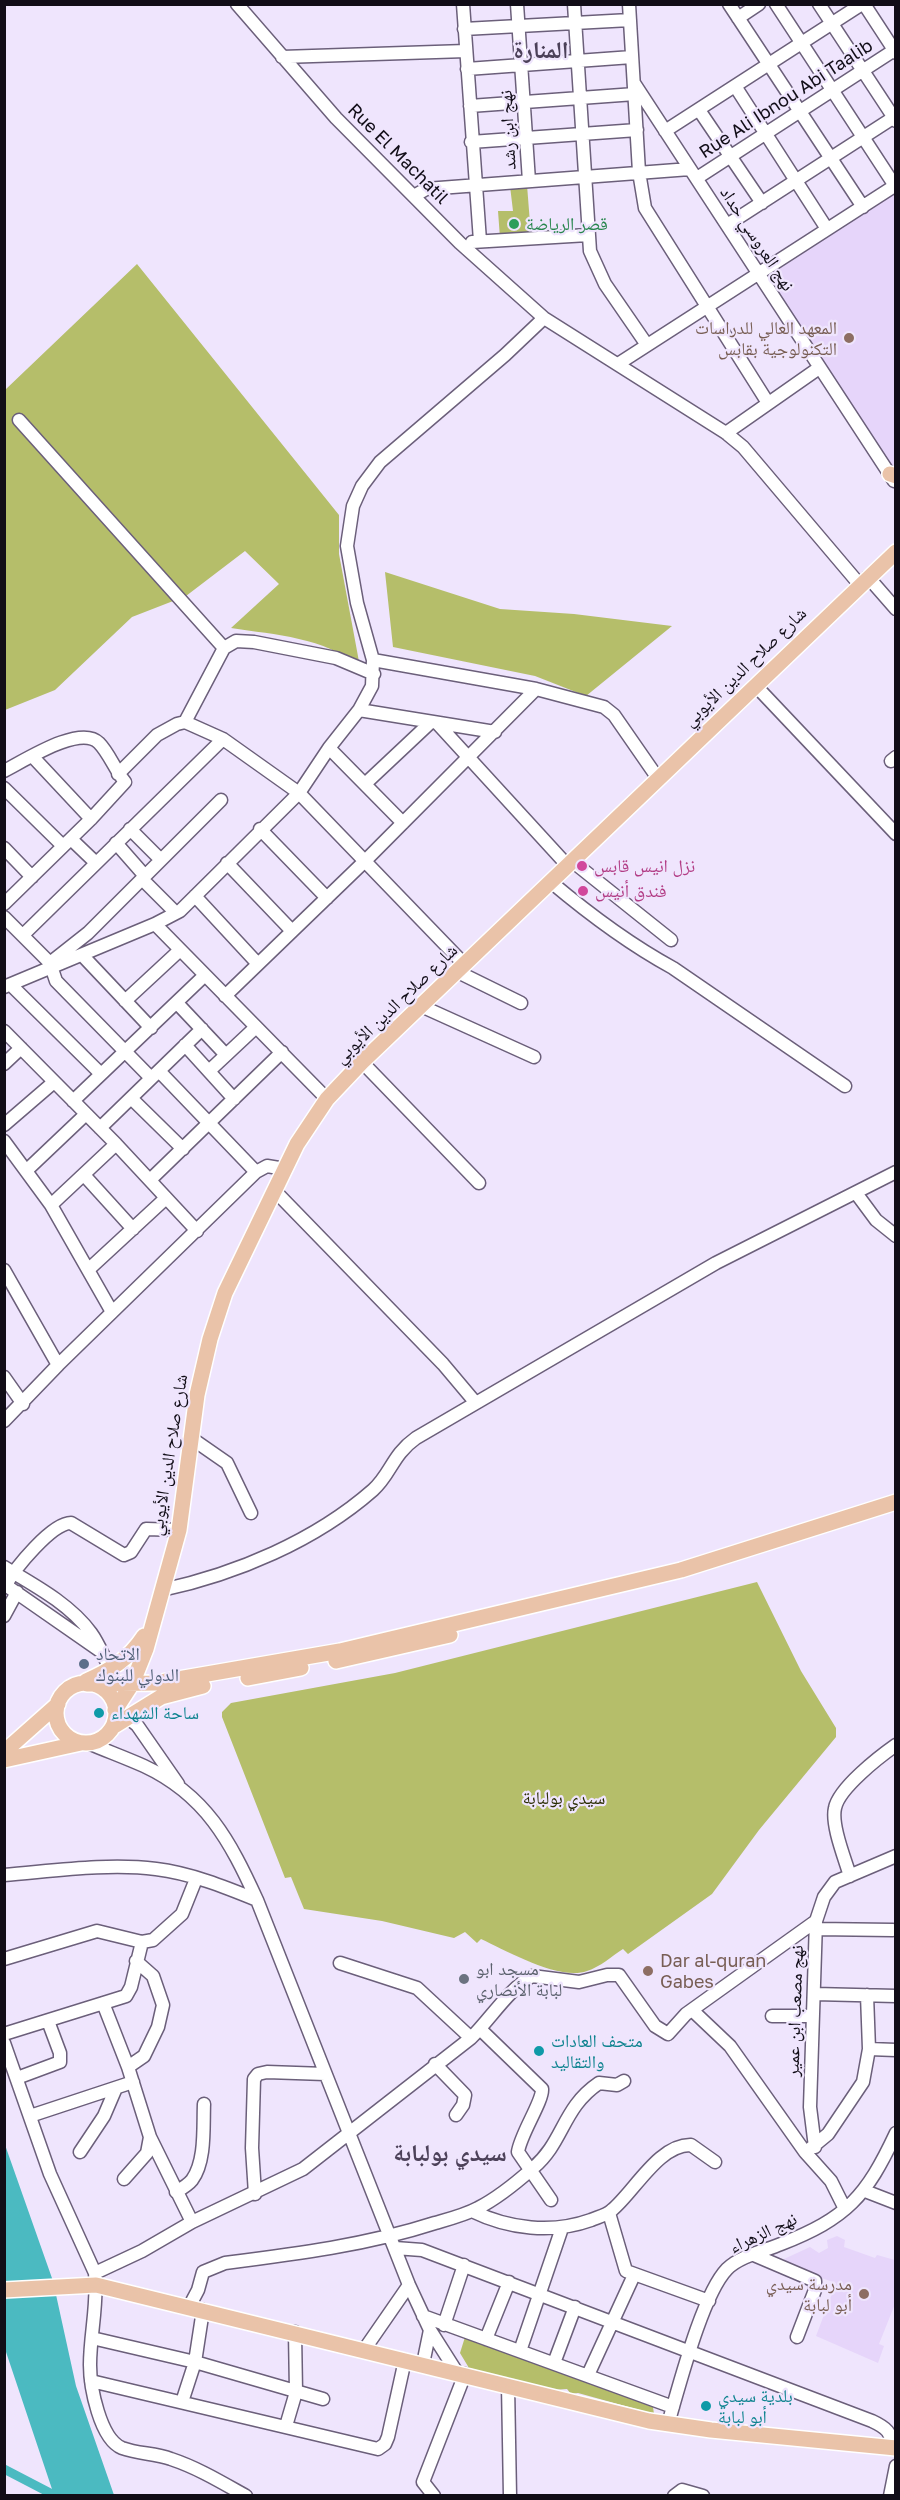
<!DOCTYPE html>
<html>
<head>
<meta charset="utf-8">
<style>
	body { margin:0 }
	#map { position:relative; width:900px; height:2500px; overflow:hidden; background:#efe5fd; font-family:"Golos Text",sans-serif }
	canvas { display:block }
	.frame { position:absolute; inset:0; border:6px solid #110d17; pointer-events:none }
</style>
</head>
<body>
<div id="map">
<canvas width="900" height="2500"></canvas>
<div class="frame"></div>
</div>
<script>
const g = document.querySelector('canvas').getContext('2d');
g.lineJoin = 'round';
function fill(path, color) { g.fillStyle = color; g.fill(path, 'evenodd'); }
function trace(path, color, width, dash) { g.strokeStyle = color; g.lineWidth = width; g.lineCap = dash ? 'butt' : 'round'; g.setLineDash(dash || []); g.stroke(path); }
function drawText(font, color, halo, rows, align = 'center') {
  g.font = font + ' "Golos Text","Noto Naskh Arabic",sans-serif'; g.lineWidth = 4.5; g.setLineDash([]); g.textBaseline = 'middle'; g.strokeStyle = halo; g.fillStyle = color; for (const [text, x, y, turn = 0] of rows) {
    g.save(); g.translate(x, y); g.rotate((+turn || 0) * Math.PI / 180); g.textAlign = isNaN(turn) ? turn : align; if (halo) g.strokeText(text, 0, 0); g.fillText(text, 0, 0); g.restore();
  }
}
const built = new Path2D(`
	M895,193V478L764,279Z
	M837,2236L845,2240L844,2247L875,2258L877,2255L895,2260V2304L879,2344L884,2346L878,2363L816,2336L836,2283L784,2265V2259L810,2247L819,2253L828,2248L827,2240Z`);
const green = new Path2D(`
	M527,185L531,236L500,238L498,211H513L510,186Z
	M137,264L339,515V554L360,667C324,637 276,635 231,628L279,584L245,551L186,596L132,617L55,690L5,710V390Z
	M385,572L500,609L574,614L672,626L586,696L535,676L393,647Z
	M757,1582L801,1671L836,1728V1737L759,1830L712,1894L628,1954L623,1949C612,1956 600,1967 587,1971C559,1981 507,1951 481,1939L477,1943L465,1932L454,1938L382,1921L304,1909L291,1877L285,1878L222,1717V1712L231,1703L395,1673Z
	M465,2337L653,2407L654,2414L578,2393L571,2394L567,2389L553,2390L469,2368L460,2353Z`);
const water = new Path2D(`
	M4,2142L53,2281L76,2386L114,2495H54L5,2349Z`);
const canal = new Path2D(`
	M4,2469L54,2495`);
const minor = new Path2D(`
	M237,4L336,118L460,243L544,318L726,433L743,447L860,585
	M463,4L480,241
	M517,4L529,181
	M574,4L590,251L605,284L647,345
	M629,4L639,172L645,208L768,403
	M729,4L863,207
	M776,4L895,186
	M819,4L896,121
	M864,4L896,53
	M738,18L759,4
	M464,29L630,20
	M282,57L466,51
	M467,69L632,57
	M634,83L894,481
	M735,86L827,229
	M470,106L635,94
	M699,110L762,203
	M665,131L862,4
	M471,142L637,130
	M697,178L896,49
	M414,196L426,189L690,169
	M727,225L896,116
	M472,242L588,235
	M618,364L896,185
	M19,420L224,648L185,722
	M726,433L819,368
	M868,577L896,609
	M224,648L236,641L254,642L336,658L374,674
	M373,660L536,689L604,707L614,715L657,777
	M755,685L896,834
	M359,710L495,732
	M437,723L567,865
	M329,748L403,823
	M33,757L91,819
	M891,761L896,757
	M4,771C24,761 80,724 99,743C109,753 115,770 125,782L91,819L4,904
	M118,774L157,735L177,724L185,722L223,739L299,793L465,965
	M365,784L431,722
	M4,788L63,846
	M130,829L161,860
	M260,829L327,898
	M71,839L95,862
	M116,843L145,876
	M4,848L32,877
	M572,861L671,940
	M227,863L292,931
	M142,879L175,912
	M551,882C589,914 629,944 673,968L845,1086
	M195,896L258,964
	M4,917L50,963L56,981L151,1078
	M155,924L327,1099
	M23,935L223,739
	M82,955L151,1028
	M50,963L88,933L221,800
	M458,972L521,1003
	M12,986L101,1074
	M4,987L155,924L180,911L299,793L329,748L359,710L372,686L373,660L357,603L347,546L353,506L362,486L380,462L505,355L544,318
	M225,996L366,860L536,689
	M125,1001L180,950
	M177,1003L226,1055
	M421,1006L534,1057
	M4,1031L116,1144L197,1231
	M185,1045L234,1099
	M362,1062L479,1183
	M4,1064L21,1048
	M159,1071L256,1172
	M209,1071L256,1027
	M131,1098L183,1149
	M73,1101L204,976
	M4,1125L54,1082
	M100,1128L202,1029
	M4,1141L51,1205L112,1312
	M27,1170L86,1114
	M84,1175L133,1229
	M150,1180L282,1052
	M274,1190L443,1364L475,1402
	M856,1193L876,1220L896,1236
	M51,1205L116,1144
	M4,1270L58,1365
	M88,1270L166,1198
	M4,1377L23,1404
	M4,1421L58,1365L256,1172L267,1166L285,1169
	M191,1438L227,1463L251,1513
	M4,1567C34,1585 70,1604 91,1633C99,1644 104,1658 111,1670
	M4,1584L99,1650
	M6,1585C15,1568 52,1523 71,1523L124,1555L131,1552L146,1529L179,1530
	M162,1590C236,1574 315,1541 373,1490C391,1474 392,1455 416,1438L716,1263L896,1172
	M4,1616L17,1592
	M123,1714L137,1725L178,1784
	M88,1743C107,1751 126,1758 144,1766C206,1795 230,1841 257,1900L409,2285L430,2330L456,2371
	M4,1875C54,1871 107,1863 156,1869C190,1873 225,1887 257,1900
	M850,1876C845,1859 831,1825 835,1808C839,1788 879,1757 896,1745
	M816,1929L893,1930
	M4,1959L97,1931L142,1942L153,1940L182,1914L196,1879
	M340,1963L417,1988L471,2038
	M815,1994L896,1996
	M103,2003L128,2067L150,2137L192,2222
	M692,2010L730,2046L805,2152L831,2181L845,2209
	M772,2016H813
	M480,2029L542,2089C543,2101 520,2135 518,2152L551,2200
	M4,2034L126,1996L131,1987L142,1942
	M4,2043L50,2174L95,2273
	M869,2049L896,2050
	M435,2064L465,2095L463,2105L456,2115
	M128,2067L144,2056L158,2027L163,2005L153,1976L136,1961
	M17,2078L60,2062V2053L48,2021
	M30,2116L133,2082
	M815,2147L810,2107L816,1921L824,1897L835,1882L896,1856
	M811,2148L828,2134L863,2082L869,2049L867,1995
	M80,2152L104,2116L116,2088
	M124,2179L147,2153L150,2137
	M865,2191L896,2203
	M176,2192C181,2189 188,2185 192,2180C206,2161 203,2127 204,2104
	M255,2194L252,2148L254,2079L258,2074L267,2072L325,2074
	M472,2211C509,2229 552,2234 591,2220C598,2217 607,2215 612,2210C634,2192 659,2144 691,2145L715,2162
	M609,2213L626,2271L709,2301
	M395,2248L422,2250L872,2421C885,2427 894,2433 890,2448
	M754,2255L815,2281V2290L797,2337
	M189,2307L198,2290L203,2272L225,2263C296,2254 367,2245 435,2223C449,2219 465,2215 478,2208C498,2198 516,2183 533,2168C564,2142 562,2108 599,2083L617,2085L624,2081
	M423,2316L673,2407
	M444,2325L464,2265
	M92,2338L195,2362L323,2399
	M486,2339L509,2282
	M364,2350L409,2285
	M520,2351L562,2228
	M554,2363L575,2307
	M423,2364L430,2330
	M588,2375L634,2275
	M91,2381L378,2449L385,2444L388,2437L405,2360
	M508,2385L510,2496
	M182,2402L195,2362L203,2310
	M668,2424C679,2387 702,2295 727,2269C740,2256 764,2251 781,2244C847,2218 866,2197 896,2133
	M286,2426L296,2392L295,2332
	M246,2496C221,2482 198,2468 171,2459C155,2453 138,2454 122,2448C100,2439 90,2387 90,2365C90,2334 98,2305 95,2273L142,2251L192,2222L303,2169L471,2038C491,2018 509,1989 532,1976L579,1982L607,1975H619L655,2026L668,2034L686,2014L816,1921
	M434,2496L423,2482L465,2374
	M674,2496L682,2490L703,2496
	M890,2496L896,2466`);
const major = new Path2D(`
	M890,474L896,476
	M336,1661L450,1635
	M248,1678L301,1668
	M86,1681C111,1670 129,1659 144,1636
	M56 1713a30 30 0 1 1 60 0a30 30 0 1 1-60 0Z
	M87,1684L155,1683L340,1651L681,1570L896,1502
	M115,1710L132,1684L146,1649L179,1530L197,1395L210,1339L225,1293L297,1144L327,1099L362,1062L896,552
	M114,1726L161,1697L203,1686
	M4,1752L58,1704
	M4,1760L81,1743
	M4,2290L96,2285L649,2421L711,2430L896,2448`);
const markers = [
	[514,224,6,"#2e9e5b"],
	[849,338,6,"#8d6e63"],
	[582,866,6,"#d1479c"],
	[583,891,6,"#d1479c"],
	[84,1664,6,"#5c6f8a"],
	[99,1713,6,"#0f9aa8"],
	[648,1971,6,"#8d6e63"],
	[464,1979,6,"#6b7280"],
	[539,2051,6,"#0f9aa8"],
	[864,2294,6,"#8d6e63"],
	[706,2406,6,"#0f9aa8"]
];
const streetNames = [
	["Rue Ali Ibnou Abi Taalib",786,99,-33],
	["نهج ابن رشد",508,130,-93],
	["Rue El Machatil",398,154,45],
	["نهج العروسي حداد",757,239,57],
	["شارع صلاح الدين الأيوبي",745,667,-44],
	["شارع صلاح الدين الأيوبي",396,1004,-44],
	["شارع صلاح الدين الأيوبي",169,1455,-81],
	["نهج مصعب ابن عمير",795,2011,-88],
	["نهج الزهراء",763,2233,-25]
];
const leisureNames = [
	["قصر الرياضة",526,224]
];
const educationNames = [
	["المعهد العالي للدراسات",837,328],
	["التكنولوجية بقابس",837,349],
	["Dar al-quran",660,1961,"left"],
	["Gabes",660,1982,"left"],
	["مدرسة سيدي",852,2284],
	["أبو لبابة",852,2305]
];
const hotelNames = [
	["نزل انيس قابس",594,866],
	["فندق أنيس",595,891]
];
const serviceNames = [
	["الاتحاد",96,1654],
	["الدولي للبنوك",96,1675]
];
const cultureNames = [
	["ساحة الشهداء",111,1713],
	["متحف العادات",551,2041],
	["والتقاليد",551,2062],
	["بلدية سيدي",718,2396],
	["أبو لبابة",718,2417]
];
const parkNames = [
	["سيدي بولبابة",564,1798]
];
const worshipNames = [
	["مسجد ابو",476,1969],
	["لبابة الأنصاري",476,1990]
];
const districtNames = [
	["المنارة",541,50],
	["سيدي بولبابة",450,2153]
];
fill(built, '#e6d5fa');
fill(green, '#b5be6a');
fill(water, '#4bbac1');
trace(canal, '#4bbac1', 9);
trace(minor, '#6b5f7a', 15);
trace(major, '#fff', 18);
trace(minor, '#fff', 12);
trace(major, '#eac3a9', 15);
for (const [x, y, r, color] of markers) { const dot = new Path2D(); dot.arc(x, y, r, 0, 2 * Math.PI); g.fillStyle = color; g.fill(dot); trace(dot, '#efe5fd', 2); }
drawText('18px', '#110d17', '#efe5fd', streetNames);
drawText('18px', '#27864d', '#efe5fd', leisureNames, 'left');
drawText('18px', '#785e54', '#efe5fd', educationNames, 'right');
drawText('18px', '#b23c85', '#efe5fd', hotelNames, 'left');
drawText('18px', '#4e5e75', '#efe5fd', serviceNames, 'left');
drawText('18px', '#0d838f', '#efe5fd', cultureNames, 'left');
drawText('18px', '#292c01', '#efe5fd', parkNames);
drawText('18px', '#5b616d', '#efe5fd', worshipNames, 'left');
drawText('bold 24px', '#4c4159', '#efe5fd', districtNames);
</script>
</body>
</html>
